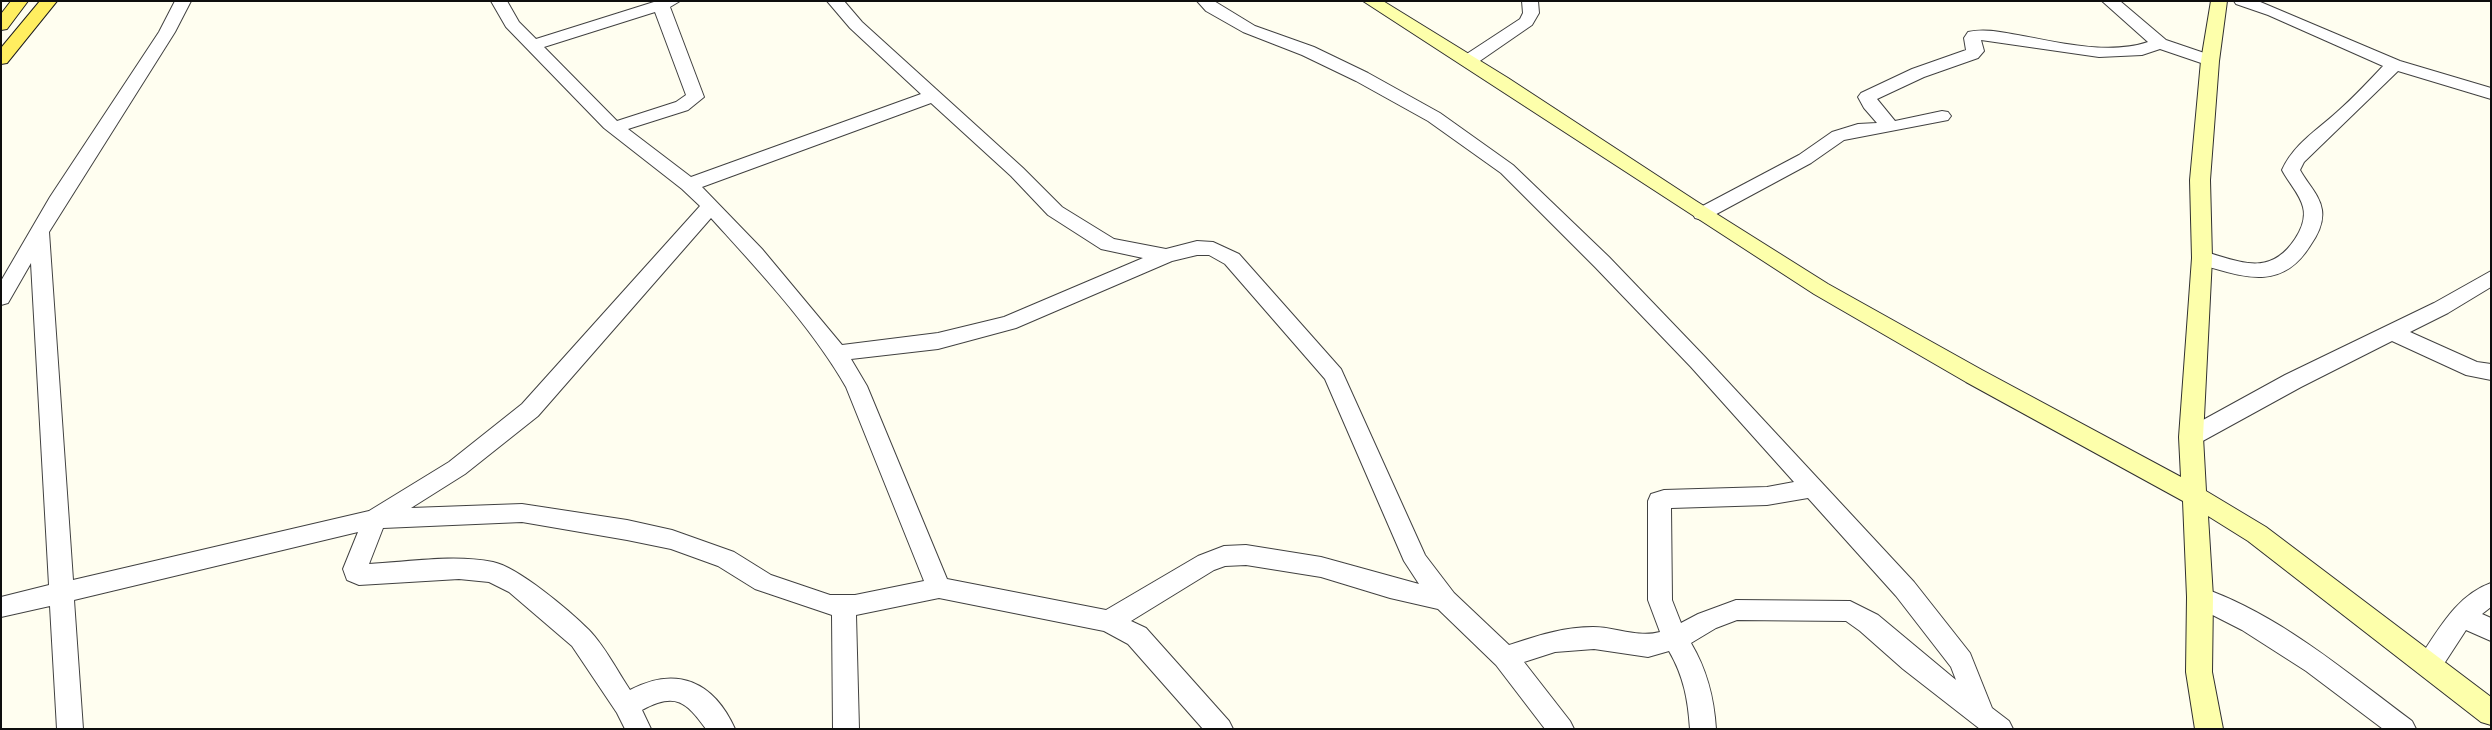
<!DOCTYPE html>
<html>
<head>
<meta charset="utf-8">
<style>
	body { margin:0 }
	#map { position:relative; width:2492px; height:730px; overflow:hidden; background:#fffef0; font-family:"Noto Serif",serif }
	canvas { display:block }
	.frame { position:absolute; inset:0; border:2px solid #0e0e0e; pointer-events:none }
</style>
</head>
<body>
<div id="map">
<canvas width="2492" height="730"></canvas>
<div class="frame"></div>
</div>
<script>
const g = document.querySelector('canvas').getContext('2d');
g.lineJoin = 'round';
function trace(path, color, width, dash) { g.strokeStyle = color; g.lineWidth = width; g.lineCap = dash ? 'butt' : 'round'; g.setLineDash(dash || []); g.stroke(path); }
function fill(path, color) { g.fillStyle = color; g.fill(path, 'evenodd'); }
const street = new Path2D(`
	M175,1H191L175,32L49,232L73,580L369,511L449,462L522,404L700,206L682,189L604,128L506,27L491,1H507L519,22L536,39L657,1H680L670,7L704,97L688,110L628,129L691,177L921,94L850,28L827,1H844L862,22L1023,168L1062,207L1114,239L1166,249L1197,241L1213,242L1239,254L1341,369L1425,555L1454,593L1509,645C1537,636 1563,627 1593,627C1616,627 1637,638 1660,632L1648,600V501L1651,494L1664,490L1767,487L1794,482L1691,367L1595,267L1501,173L1428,121L1356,81L1302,55L1243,32L1206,11L1197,1H1214L1255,26L1314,47L1368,73L1440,113L1513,165L1609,257L1705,357L1914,582L1970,653L1992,708L2009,721L2013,729H1980L1903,669L1860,631L1846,621L1737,620L1716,628L1691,643C1707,670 1714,697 1716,729H1690C1688,700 1684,677 1669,651L1648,657L1594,649L1555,652L1524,662L1570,721L1574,729H1545L1496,665L1438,609L1390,598L1321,577L1246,565L1225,566L1214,570L1131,621L1146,628L1229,721L1233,729H1203L1128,644L1104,631L939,598L856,615L859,729H833L832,615L755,589L718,566L671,549L627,540L522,522L383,528L369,564C409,562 453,554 493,562C518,567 570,611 589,630C604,645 618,672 630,690C677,665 714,682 735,729H706C686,701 675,692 642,710L651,729H625L617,713L572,646L509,592L489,582L459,579L359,585L347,580L343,569L358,532L74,600L83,729H57L50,606L1,617V597L49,585L31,263L8,303L1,305V281L50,197L159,32ZM655,12L686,95L676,102L617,121L544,47ZM931,103L1011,176L1048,215L1101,249L1143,258L1004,317L938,333L842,345L762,249L702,187ZM711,218C758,270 811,326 846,387L924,581L855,595H830L771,575L734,552L672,530L627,520L522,504L411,508L465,474L538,416ZM1197,255H1209L1225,264L1325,379L1404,561L1419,584L1321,557L1246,545L1224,546L1198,556L1106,610L947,579L867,386L851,359L938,349L1016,328L1172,261ZM1808,498L1896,596L1951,667L1956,680L1878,615L1850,601L1736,600L1698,614L1681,623L1672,600L1671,508L1767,505Z
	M1522,1H1538L1539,13L1532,25L1474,65H1462L1460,61L1462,57L1520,19L1523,13Z
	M2102,1H2120L2166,40L2216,57L2218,61L2216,65L2210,66L2160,49L2142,55L2099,57L1981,40L1984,51L1978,58L1924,77L1877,99L1895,121L1942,111L1948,112L1951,116L1948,120L1844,140L1811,163L1709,218L1702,220L1695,218L1693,214L1695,210L1799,155L1832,132L1858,124L1877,123L1864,108L1858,97L1861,93L1912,69L1966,50L1964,38L1968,32C1987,28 2005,33 2023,36C2062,43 2109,55 2148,42Z
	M2234,1H2258L2400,61L2491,88V99L2398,71L2304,162L2300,170C2307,183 2320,195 2322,210C2324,223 2317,236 2310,246C2280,294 2239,275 2195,263L2192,258L2195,253L2202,251C2239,261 2269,278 2295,239C2301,230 2306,218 2303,207C2300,194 2288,182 2282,170C2294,144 2316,131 2337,112C2353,98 2368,82 2383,66L2268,15L2236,4Z
	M2491,271V287L2448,313L2410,332L2477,362L2491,364V380L2466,375L2392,341L2301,387L2199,443L2191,446L2183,443L2180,437L2183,431L2285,375L2434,303Z
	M2491,583V607L2482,614L2491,618V641L2466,630L2438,673L2429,676L2420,673L2416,665L2420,657C2439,629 2457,595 2491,583Z
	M2200,587C2279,614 2346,672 2412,721L2416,729H2383L2306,671L2242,630L2191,604L2188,597L2191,590Z`);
const secondary = new Path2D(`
	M1363,1H1383L1508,78L1696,201L1828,284L1982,370L2181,477L2179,437L2192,258L2190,180L2201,61L2211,1H2227L2219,61L2210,180L2212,258L2203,437L2206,491L2266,527L2491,697V725L2481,722L2248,541L2208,516L2213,597L2212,672L2223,729H2195L2186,672L2187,597L2183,501L1966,382L1814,294Z`);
const primary = new Path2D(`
	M11,1H28L7,29L1,30V14Z
	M40,1H57L7,63L1,64V48Z`);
trace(street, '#414141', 2);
trace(secondary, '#303030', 2);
trace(primary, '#1f1f1f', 2);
fill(street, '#fff');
fill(secondary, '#fdffab');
fill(primary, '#ffee60');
</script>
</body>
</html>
